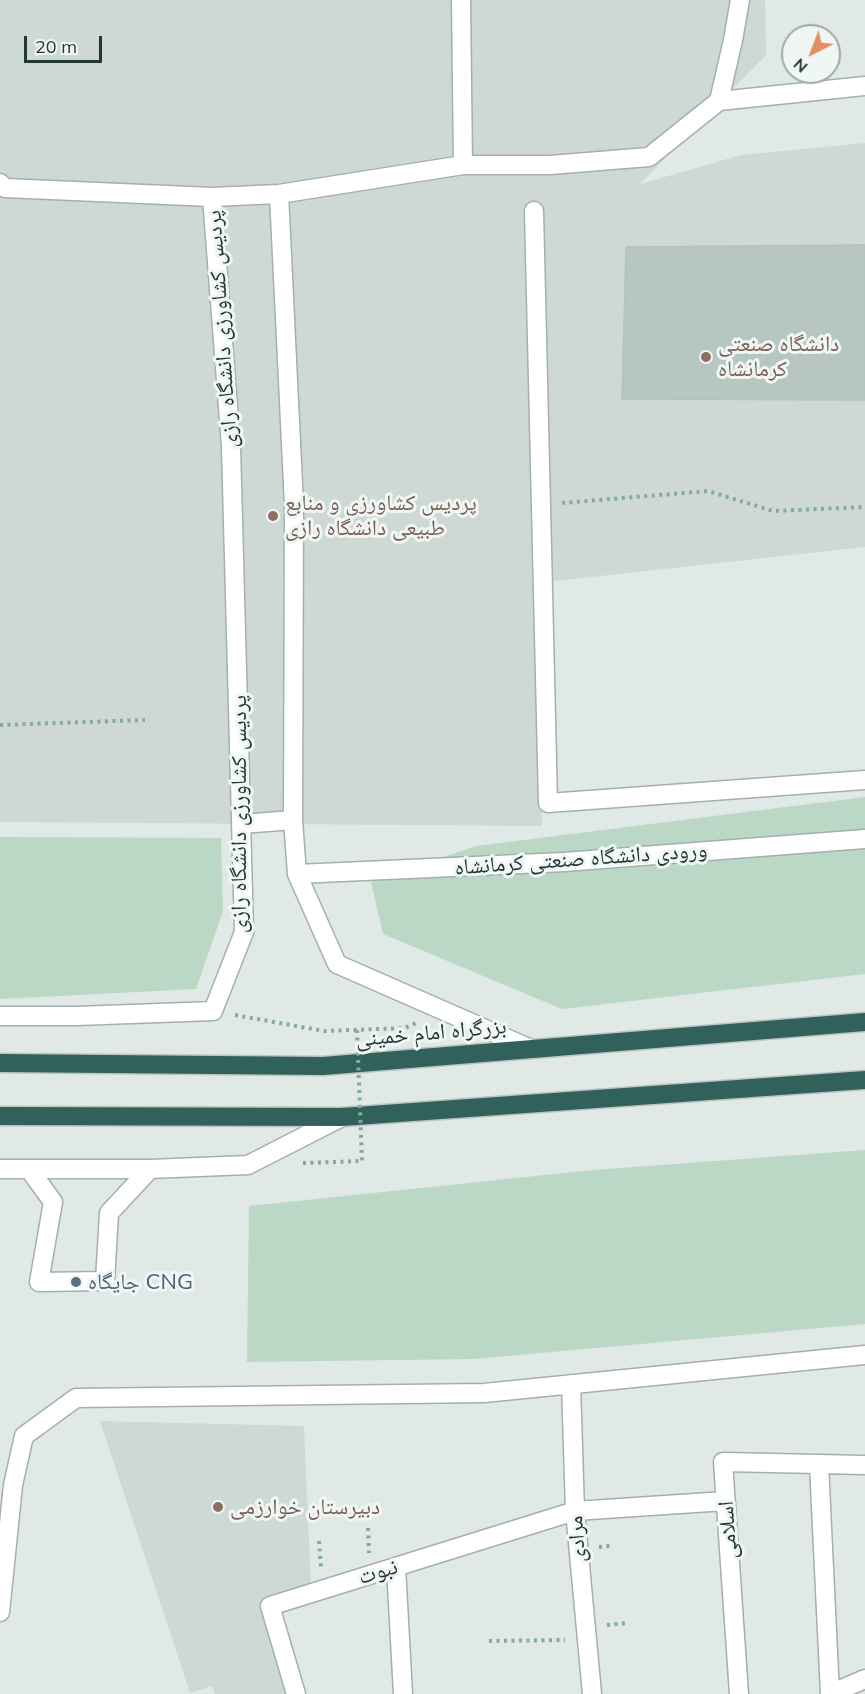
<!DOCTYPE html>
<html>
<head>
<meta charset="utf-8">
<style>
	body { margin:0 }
	#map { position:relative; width:865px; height:1694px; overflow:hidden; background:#e0e9e6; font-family:Mulish,sans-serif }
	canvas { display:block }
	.north { position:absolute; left:781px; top:24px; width:60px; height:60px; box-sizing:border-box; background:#f0f6f4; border:2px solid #9eaaa7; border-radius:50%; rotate:222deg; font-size:16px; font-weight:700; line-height:24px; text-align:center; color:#223834 }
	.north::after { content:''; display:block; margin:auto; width:21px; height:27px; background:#e48f63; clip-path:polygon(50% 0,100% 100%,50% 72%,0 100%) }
	.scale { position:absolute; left:24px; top:36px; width:78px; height:27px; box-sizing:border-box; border:3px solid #223834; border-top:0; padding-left:8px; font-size:18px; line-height:21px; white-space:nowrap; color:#223834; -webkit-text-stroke:4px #f0f6f4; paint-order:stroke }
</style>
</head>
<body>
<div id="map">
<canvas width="865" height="1694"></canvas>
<div class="north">N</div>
<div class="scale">20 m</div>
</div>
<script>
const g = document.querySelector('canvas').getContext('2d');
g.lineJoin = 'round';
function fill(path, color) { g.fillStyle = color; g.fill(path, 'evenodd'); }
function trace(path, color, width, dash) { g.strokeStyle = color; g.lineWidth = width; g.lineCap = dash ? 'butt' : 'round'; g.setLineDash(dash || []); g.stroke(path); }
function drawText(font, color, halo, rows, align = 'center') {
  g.font = font + ' Mulish,"Noto Naskh Arabic",sans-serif'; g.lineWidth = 6; g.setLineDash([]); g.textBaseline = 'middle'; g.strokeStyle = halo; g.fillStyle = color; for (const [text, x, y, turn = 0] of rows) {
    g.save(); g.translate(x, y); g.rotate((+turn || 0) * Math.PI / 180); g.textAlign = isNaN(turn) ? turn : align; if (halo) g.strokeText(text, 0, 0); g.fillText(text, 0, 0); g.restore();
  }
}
const built = new Path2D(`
	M0,0H765L766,55L640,184L741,155L865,143V547L546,582L542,826L0,822Z
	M100,1421L304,1426L311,1588L263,1603L290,1694H215L212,1686L190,1693Z`);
const green = new Path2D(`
	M865,797V974L562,1009L383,934L371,882L476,846Z
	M0,837L221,838L223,911L196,989L0,999Z
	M865,1150V1324L473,1359L247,1362L249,1206L593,1170Z`);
const building = new Path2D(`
	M865,245V400L622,399L626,247Z`);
const path = new Path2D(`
	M562,503L708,491L773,511L865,507
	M0,725L145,720
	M235,1015L324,1031L405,1028L416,1023
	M303,1163L362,1161
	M368,1528L369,1553
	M319,1541L321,1568
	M599,1547L610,1546
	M607,1625L627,1623
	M489,1641L565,1640`);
const minor = new Path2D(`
	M461,0L463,165
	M719,101L865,86
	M0,183L5,188L212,197
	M279,194L294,505L293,820L297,874L337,964L531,1049
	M534,211L548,803L865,780
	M242,824L293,820
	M297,874L564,862L865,839
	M0,1016H77L213,1011L244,932L231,446L212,197L279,194L463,165H550L649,157L719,101L733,40L740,0
	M0,1169H150L248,1165L342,1117
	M29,1169L53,1202L39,1282L105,1281L109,1213L150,1169
	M571,1384L575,1511L592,1694
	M819,1464L830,1694L865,1679
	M396,1567L403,1694
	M0,1612L13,1485L24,1436L76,1398L484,1393L865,1355
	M296,1694L270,1606L575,1511L725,1501
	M739,1694L723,1462L865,1465`);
const highway = new Path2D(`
	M0,1063L323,1066L865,1022
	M0,1116L342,1117L865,1080`);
const pathBridge = new Path2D(`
	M357,1030L362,1161`);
const markers = [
	[706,357,6,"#8d6e63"],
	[273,516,6,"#8d6e63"],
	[76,1282,6,"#5c6f8a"],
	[218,1507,6,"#8d6e63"]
];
const streetNames = [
	["پردیس کشاورزی دانشگاه رازی",222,329,-94],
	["پردیس کشاورزی دانشگاه رازی",239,814,-90],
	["ورودی دانشگاه صنعتی کرمانشاه",581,859,-4],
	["بزرگراه امام خمینی",431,1033,-5],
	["اسلامی",728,1530,-94],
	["مرادی",577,1539,-94],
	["نبوت",378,1572,-17]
];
const educationNames = [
	["دانشگاه صنعتی",718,344],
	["کرمانشاه",718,369],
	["پردیس کشاورزی و منابع",285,503],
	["طبیعی دانشگاه رازی",285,528],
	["دبیرستان خوارزمی",230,1507]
];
const serviceNames = [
	["جایگاه CNG",88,1282]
];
fill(built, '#ced9d5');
fill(green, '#bad8c5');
fill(building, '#b8c6c2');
trace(building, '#b3c2bd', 1.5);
trace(minor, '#a3b0ad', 21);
trace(highway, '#bdc3c2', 21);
trace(path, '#83aaa1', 4, [3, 4.5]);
trace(minor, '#fff', 18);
trace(highway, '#31615b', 18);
trace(pathBridge, '#83aaa1', 4, [3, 4.5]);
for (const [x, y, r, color] of markers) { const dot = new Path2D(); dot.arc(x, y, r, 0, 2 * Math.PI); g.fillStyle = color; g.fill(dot); trace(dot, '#f0f6f4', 2); }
drawText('22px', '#223834', '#f0f6f4', streetNames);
drawText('22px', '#785e54', '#f0f6f4', educationNames, 'left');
drawText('22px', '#4e5e75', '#f0f6f4', serviceNames, 'left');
</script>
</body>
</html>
